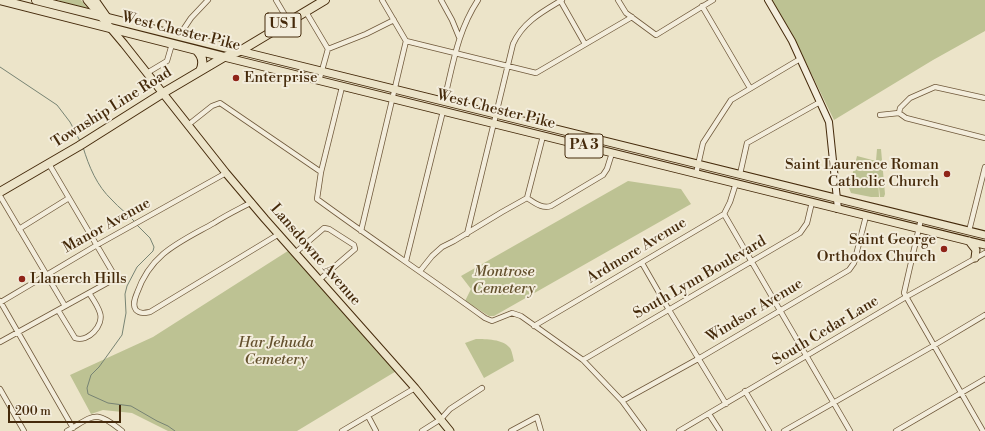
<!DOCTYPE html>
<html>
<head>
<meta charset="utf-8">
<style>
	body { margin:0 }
	#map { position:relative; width:985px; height:431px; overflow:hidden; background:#ece4c9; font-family:"Libre Bodoni",serif }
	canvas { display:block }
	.scale { position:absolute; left:8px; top:405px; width:113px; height:18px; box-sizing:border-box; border:2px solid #452a0b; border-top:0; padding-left:5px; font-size:12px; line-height:14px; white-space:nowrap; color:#452a0b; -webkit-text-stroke:3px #f3eddc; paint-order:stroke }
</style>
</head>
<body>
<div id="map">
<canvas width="985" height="431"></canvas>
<div class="scale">200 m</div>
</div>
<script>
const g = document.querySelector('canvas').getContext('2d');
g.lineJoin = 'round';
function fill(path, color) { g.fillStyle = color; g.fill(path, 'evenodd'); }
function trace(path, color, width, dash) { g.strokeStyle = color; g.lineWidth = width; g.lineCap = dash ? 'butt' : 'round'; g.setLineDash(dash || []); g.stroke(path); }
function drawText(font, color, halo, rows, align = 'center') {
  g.font = font + ' "Libre Bodoni",serif'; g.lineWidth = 4; g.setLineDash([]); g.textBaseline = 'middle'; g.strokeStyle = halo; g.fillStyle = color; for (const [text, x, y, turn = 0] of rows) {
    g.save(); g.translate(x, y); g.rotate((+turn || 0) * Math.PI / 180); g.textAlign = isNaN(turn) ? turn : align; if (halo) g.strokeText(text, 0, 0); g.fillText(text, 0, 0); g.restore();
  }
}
const green = new Path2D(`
	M60,0H81L87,8L85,10L57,2Z
	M772,0H985V31L933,60L834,120L791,32Z
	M877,149H881L885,194L884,197H880L878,177L879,197H871L851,193L849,188L857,156L876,161Z
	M628,181L681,189L691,204L494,316H489L465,301L471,289L461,276Z
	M291,249L398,370L297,431H168L132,413L103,410L91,414L70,375L153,337Z
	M476,339C486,339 503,339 510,348C512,351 513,357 514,361L484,378L465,343Z`);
const stream = new Path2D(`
	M0,67L57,105L70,122L80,141
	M83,147C89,167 97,186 112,200C119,208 128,214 135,222
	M137,225L150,238L154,247L153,251L137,267L127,286L125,294L126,313L122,335L99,367L91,375L87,388L88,394L108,403L131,406L157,421L168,426L175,431`);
const street = new Path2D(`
	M276,0L289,22
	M441,0L452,20L459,37
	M560,0L585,44
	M618,0L626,13L656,35L713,0
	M702,6L750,88
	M306,12L328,49
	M179,36L191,18L208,0
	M406,41L536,73L632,17
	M328,49L366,34L394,20
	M147,73L167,61L172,44
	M319,81L328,49
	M342,87L321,172L317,199C373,240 430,278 485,318L492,321L512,313L521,316L583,360L622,401L644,431
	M444,101C453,65 457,32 478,0
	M899,113L900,108L910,98L935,87L985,98
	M880,115L899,113L906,118L985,138
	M188,125L212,106L220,103L321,172
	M696,174L703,143L731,100L800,59
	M740,174L747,143L820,102
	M0,196L65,306
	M527,198C535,203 542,209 551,206L603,175L607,169L612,153
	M252,202C239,209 226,215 214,223C180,242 151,253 137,293C135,298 132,305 136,310C140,314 145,313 150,312L279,234
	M724,214L850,431
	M921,219L904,293L983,431
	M19,229L69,198
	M361,231L406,41L382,0
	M969,231L985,167
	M467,234L513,44C523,22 542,12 562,0
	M295,253L324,228L329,229L354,245L355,249L319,280
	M406,261L443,111
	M642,263L669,310L726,404
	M420,271L432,256L442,247L454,241L502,212L527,198L543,136
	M0,301L73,428
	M1,302L97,245L226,173
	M58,310L75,338C88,343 104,325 100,313C98,306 93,299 89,293
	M534,326L724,214L730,202L736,183
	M0,342L116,278L49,164
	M583,360L800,233L807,223L812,202
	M0,389L24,431
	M745,391L769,431
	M622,401L698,359L849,270L854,263L866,216
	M709,414L720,431
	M368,416L376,431
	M67,431C95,415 95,409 122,431
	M342,431L415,388
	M422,431L441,419L450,409L482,388
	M511,431L537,417L541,431
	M679,431L906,297L985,253
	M784,431L933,346L985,315
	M896,431L985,379`);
const secondary = new Path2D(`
	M768,0L792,41L829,122L838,209`);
const primary = new Path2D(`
	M87,0L124,44L226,173L265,219L415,388L450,431
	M95,0L109,20
	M240,51L985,235
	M224,57L985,245
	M969,241L976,250L975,258`);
const highway = new Path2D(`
	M0,0L224,57
	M36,0L240,51
	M196,50C203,56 204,63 200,71
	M0,192L79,146L163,93L224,57L240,51L325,0`);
const markers = [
	[236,78,4,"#8f2418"],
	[947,174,4,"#8f2418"],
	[944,249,4,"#8f2418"],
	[22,279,4,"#8f2418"]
];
const shields = [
	[283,25,36],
	[584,146,38]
];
const shieldNames = [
	["US 1",283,25],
	["PA 3",584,146]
];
const streetNames = [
	["West Chester Pike",181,32,14],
	["Township Line Road",112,108,-32],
	["West Chester Pike",496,110,14],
	["Manor Avenue",107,226,-29],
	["Ardmore Avenue",637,251,-31],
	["Lansdowne Avenue",315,255,49],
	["South Lynn Boulevard",700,278,-30],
	["Windsor Avenue",755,311,-31],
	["South Cedar Lane",826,331,-31]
];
const poiNames = [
	["Enterprise",244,78],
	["Saint Laurence Roman",939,165,"right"],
	["Catholic Church",939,182,"right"],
	["Saint George",936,240,"right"],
	["Orthodox Church",936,257,"right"],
	["Llanerch Hills",30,279]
];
const parkNames = [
	["Montrose",504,272],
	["Cemetery",504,289],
	["Har Jehuda",276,343],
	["Cemetery",276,360]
];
fill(green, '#bdc293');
trace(stream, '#778373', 1);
trace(street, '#6f583a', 6);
trace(secondary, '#452a0b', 8);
trace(primary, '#452a0b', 9);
trace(highway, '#452a0b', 10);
trace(street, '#f3eddc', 4.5);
trace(secondary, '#f3eddc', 6);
trace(primary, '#ece4c9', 7);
trace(highway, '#ece4c9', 8);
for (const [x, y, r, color] of markers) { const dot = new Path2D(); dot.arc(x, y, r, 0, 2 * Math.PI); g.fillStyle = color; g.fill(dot); trace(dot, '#f3eddc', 1.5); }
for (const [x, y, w] of shields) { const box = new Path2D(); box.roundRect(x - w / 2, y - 12, w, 24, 3); g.fillStyle = '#f3eddc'; g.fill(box); trace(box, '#452a0b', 1); }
drawText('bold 14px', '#452a0b', null, shieldNames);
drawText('15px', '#452a0b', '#f3eddc', streetNames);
drawText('15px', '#452a0b', '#f3eddc', poiNames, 'left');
drawText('italic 15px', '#63502d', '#f3eddc', parkNames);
</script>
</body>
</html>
